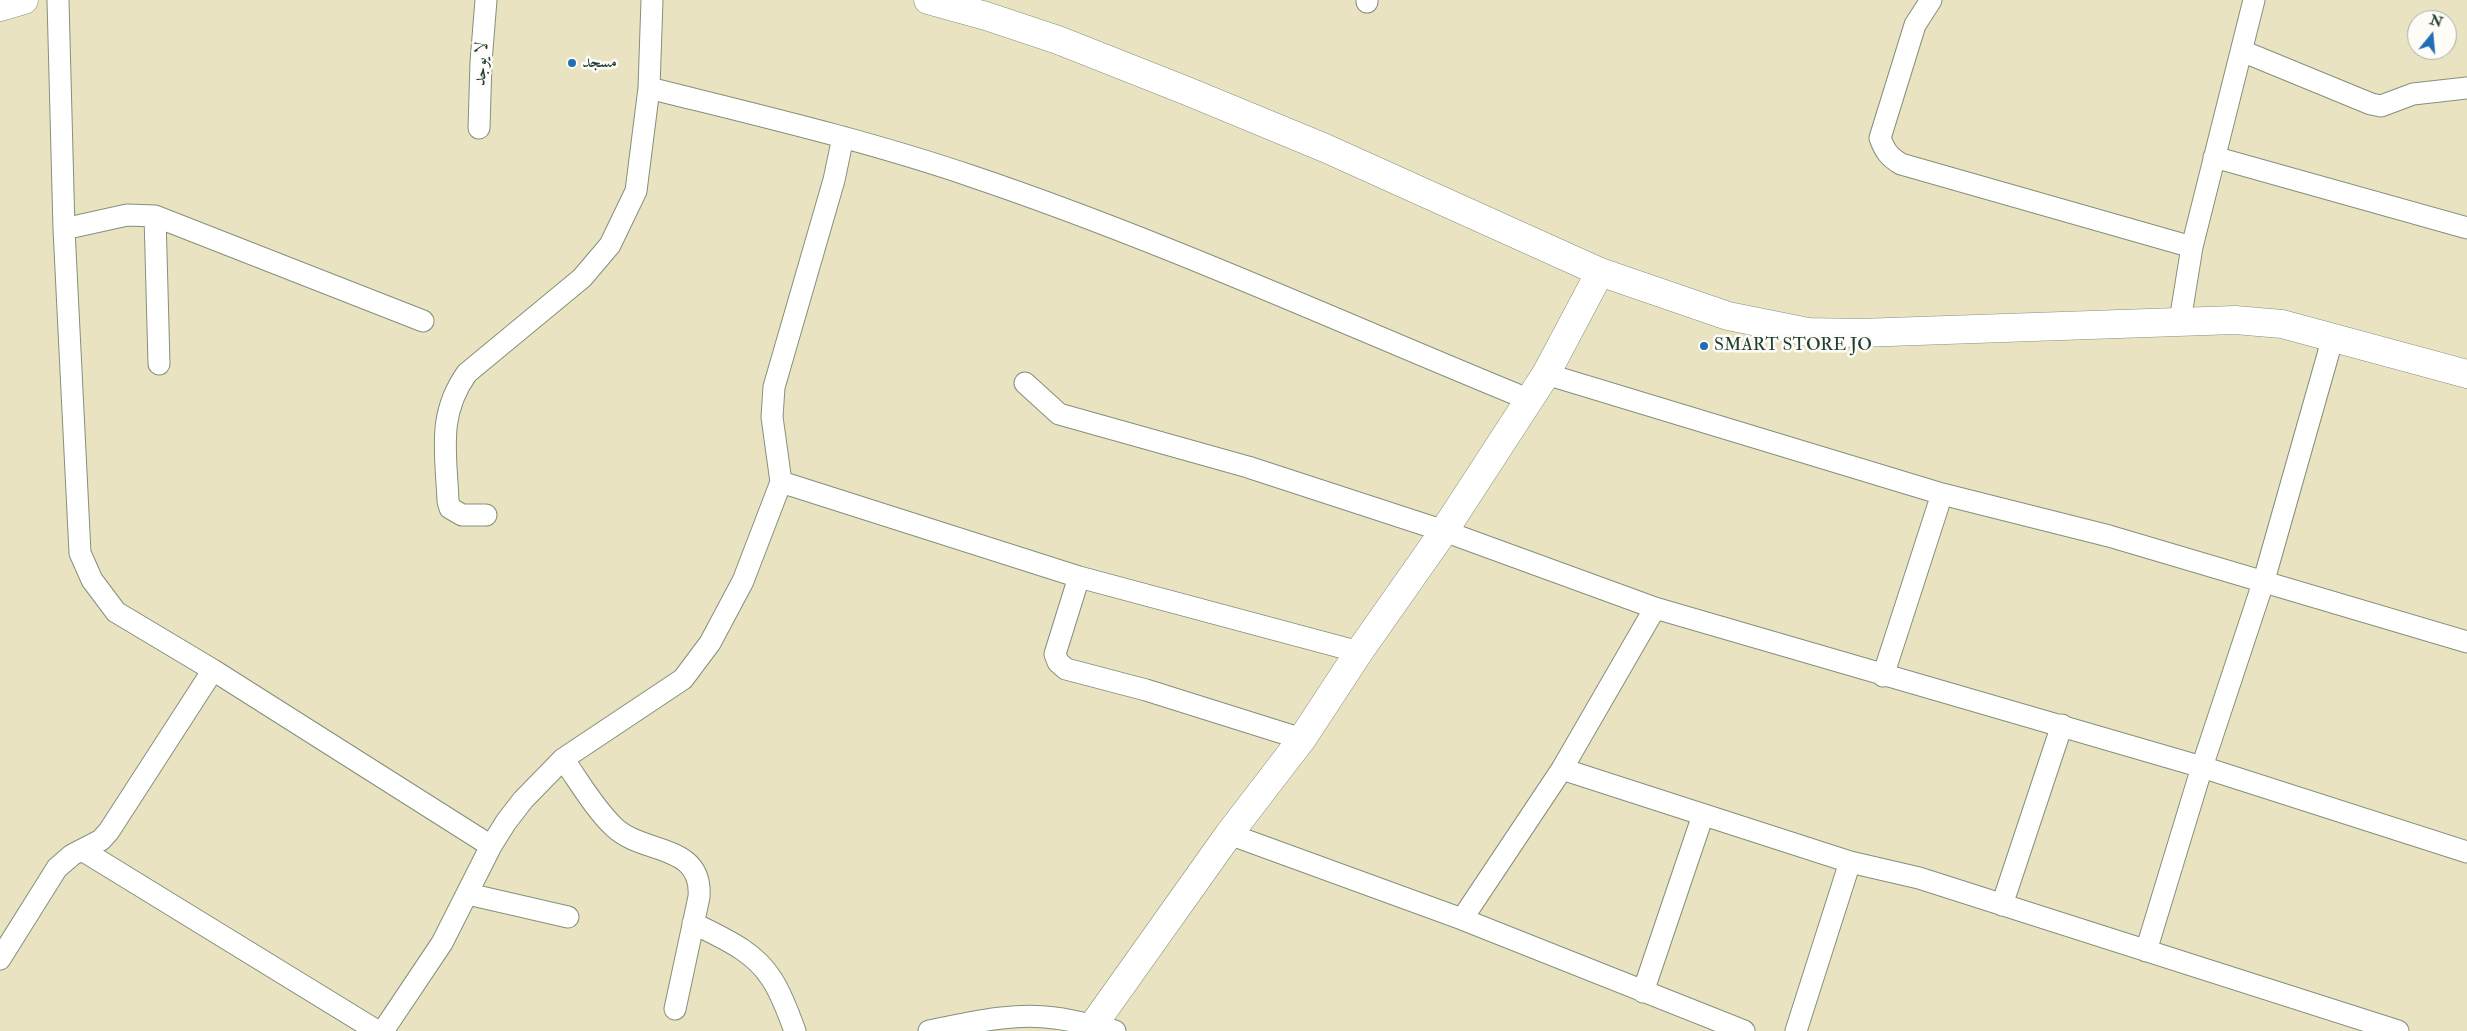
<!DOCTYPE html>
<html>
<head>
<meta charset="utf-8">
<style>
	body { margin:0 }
	#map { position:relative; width:2467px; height:1031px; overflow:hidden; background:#eae3c1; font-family:"IM FELL Double Pica",serif }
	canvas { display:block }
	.north { position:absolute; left:2407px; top:10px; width:50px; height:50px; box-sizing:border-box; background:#fdfcf7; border:1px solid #a4b0a9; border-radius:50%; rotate:17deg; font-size:14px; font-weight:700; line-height:20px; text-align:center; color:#1f3d34 }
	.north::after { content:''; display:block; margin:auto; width:18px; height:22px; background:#1f6fb2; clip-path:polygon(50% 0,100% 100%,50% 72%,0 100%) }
</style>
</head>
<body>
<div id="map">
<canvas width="2467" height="1031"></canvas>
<div class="north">N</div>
</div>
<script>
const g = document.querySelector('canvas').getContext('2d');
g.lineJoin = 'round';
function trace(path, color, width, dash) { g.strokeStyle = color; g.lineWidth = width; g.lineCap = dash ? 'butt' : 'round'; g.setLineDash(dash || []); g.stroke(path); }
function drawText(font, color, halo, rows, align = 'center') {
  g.font = font + ' "IM FELL Double Pica",Amiri,serif'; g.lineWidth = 5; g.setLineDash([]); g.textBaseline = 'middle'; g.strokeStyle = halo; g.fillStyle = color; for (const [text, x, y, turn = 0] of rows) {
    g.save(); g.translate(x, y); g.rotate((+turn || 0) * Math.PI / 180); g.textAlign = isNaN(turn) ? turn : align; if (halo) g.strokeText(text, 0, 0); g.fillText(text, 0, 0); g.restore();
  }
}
const street = new Path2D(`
	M58,0L64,229L80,553L92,580L116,612L213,670L491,846
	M1367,0V2
	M1931,0L1915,25L1880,138C1885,151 1889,157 1901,164L2192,247
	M2242,51L2371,104L2381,106L2413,94L2467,88
	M649,88C757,115 865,140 971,176C1161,240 1344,324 1530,400
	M479,128L481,62L486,0
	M2214,157L2467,228
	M155,216L159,364
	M64,229L127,215L155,216L423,321
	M2180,321L2192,247L2254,0
	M1546,374L1942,494L2109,536L2467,642
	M1025,383L1059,414L1248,467L1444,531L1655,608L2202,767L2467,852
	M781,482L1079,577L1359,652
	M486,515H462L450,508L448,501C446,452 437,415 467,373L582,278L610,245L636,191L649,88L652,0
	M1079,577L1055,654L1058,662L1066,669L1146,690L1302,739
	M1883,676L1942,494
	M563,759C579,781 594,808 614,827C643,855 703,843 699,897L675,1009
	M1562,769L1850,862L1919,878L2398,1031
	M1229,834L1462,919L1744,1031
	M82,850L377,1031
	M468,894L568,917
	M2002,905L2062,725
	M1462,919L1562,769L1655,608
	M693,923C722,938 753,950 771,978C782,994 788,1013 795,1031
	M2146,951L2202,767L2264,580L2333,337
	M0,959L57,868L72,855L101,840L109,831L213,670
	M1643,992L1703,815
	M383,1031L442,943L491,846L506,822L523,800L563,759L683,679L710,643L743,581L781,482L772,417L774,387L834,180L843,137
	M929,1031C971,1023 1012,1012 1055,1018C1075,1020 1095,1027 1115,1031
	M1796,1031L1850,862`);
const secondary = new Path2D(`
	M928,0L986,16L1058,40L1187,91L1325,148L1600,272L1728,316L1808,332L1860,333L2235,320L2282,324L2467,374
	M0,7L24,0
	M1089,1031L1229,834L1302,739L1359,652L1444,531L1546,374L1600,272`);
const markers = [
	[572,63,5,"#1f6fb2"],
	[1704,346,5,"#1f6fb2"]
];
const poiNames = [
	["مسجد",582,63],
	["SMART STORE JO",1714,346]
];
const streetNames = [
	["لا يوجد",482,64,-87]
];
trace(street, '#84907a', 23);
trace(secondary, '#84907a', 29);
trace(street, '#fff', 21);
trace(secondary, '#fff', 28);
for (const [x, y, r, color] of markers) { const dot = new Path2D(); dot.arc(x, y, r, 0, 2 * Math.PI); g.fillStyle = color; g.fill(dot); trace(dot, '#fdfcf7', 2); }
drawText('18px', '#1f3d34', '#fdfcf7', poiNames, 'left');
drawText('18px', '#1f3d34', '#fdfcf7', streetNames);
</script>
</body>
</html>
